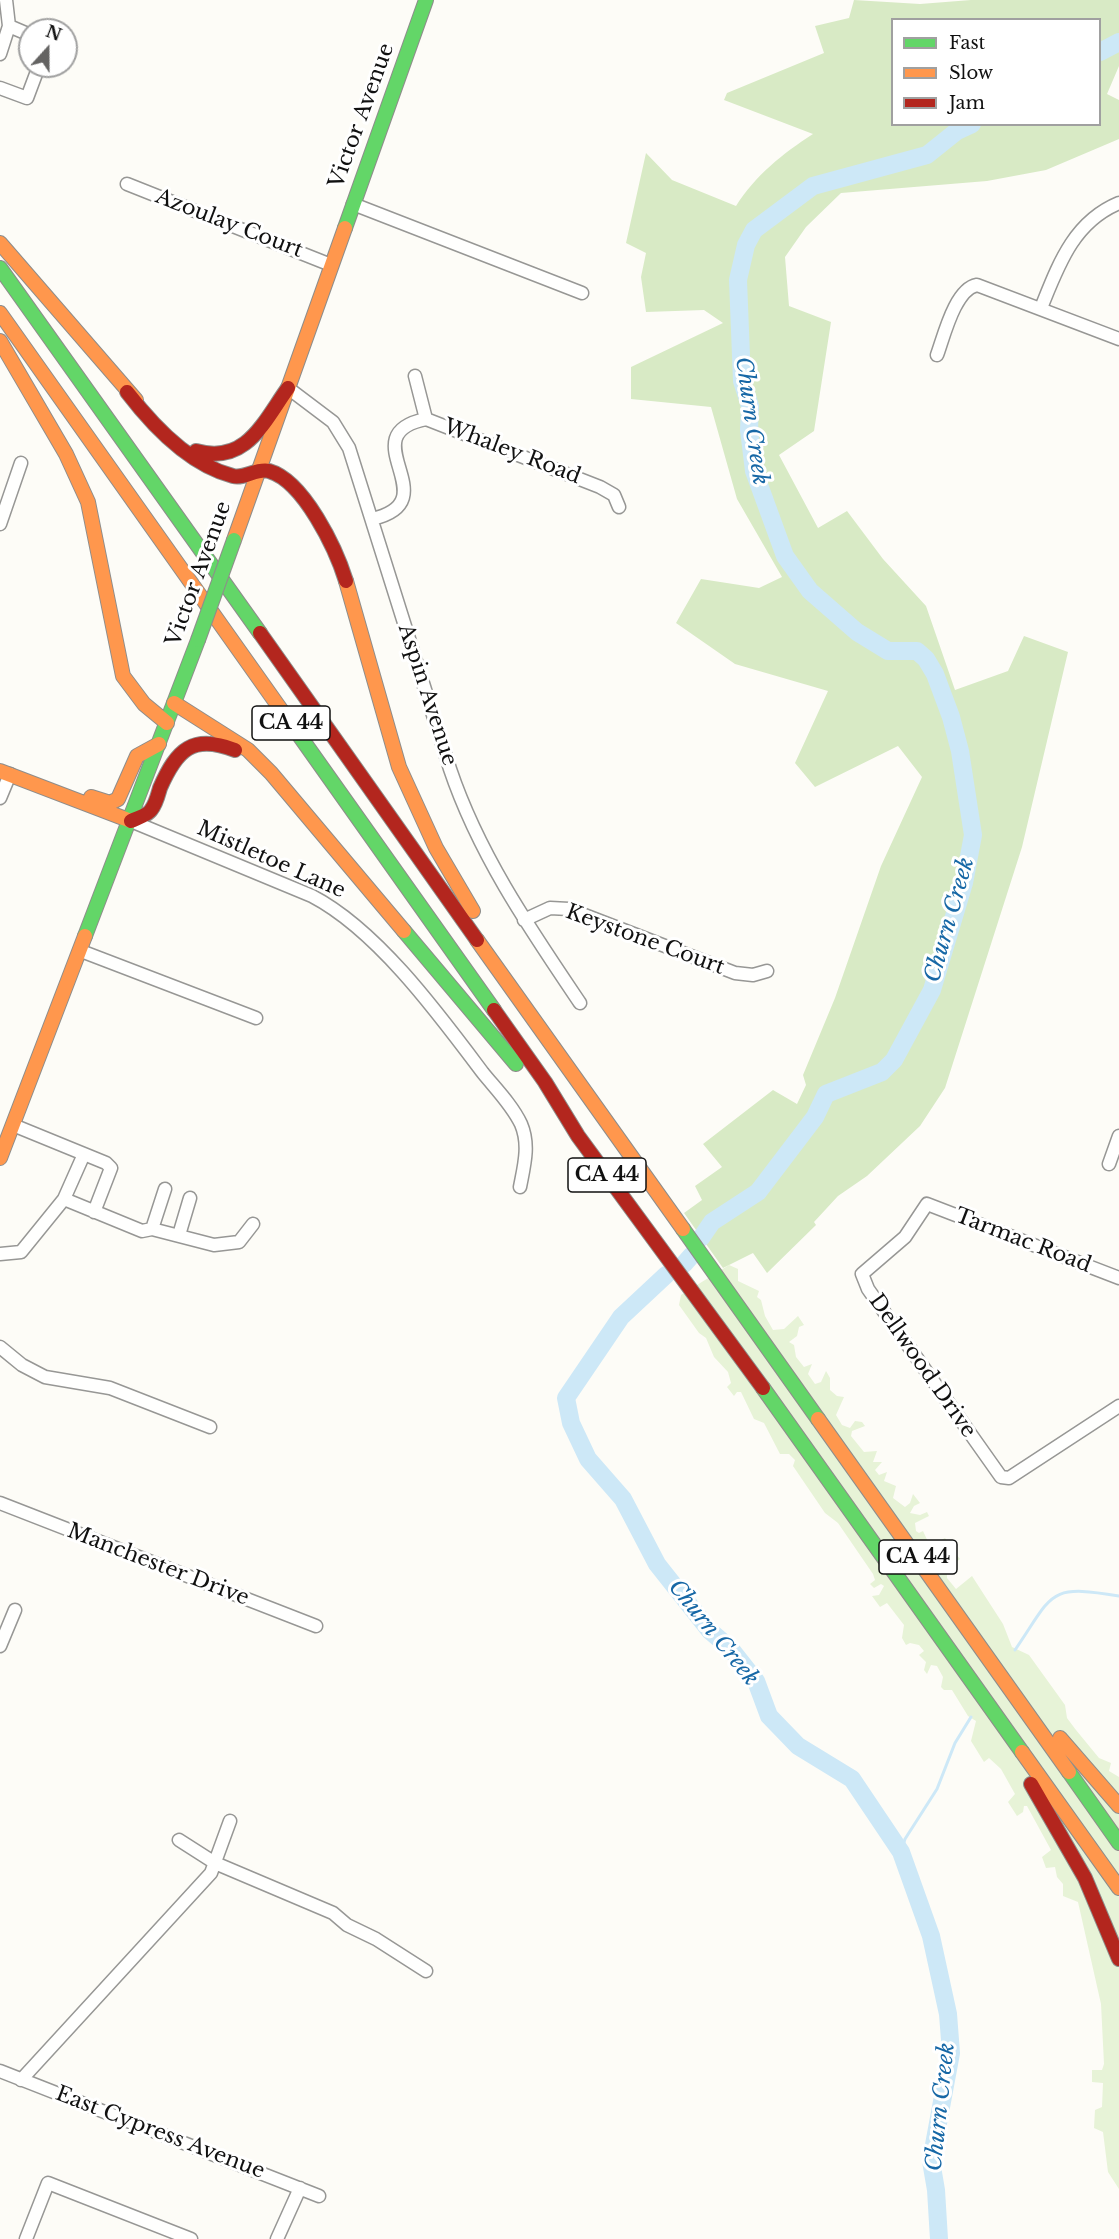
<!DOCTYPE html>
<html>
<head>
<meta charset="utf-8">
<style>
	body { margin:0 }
	#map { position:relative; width:1119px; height:2239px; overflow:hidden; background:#fdfcf7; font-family:"Libre Baskerville",serif }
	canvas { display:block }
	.legend { position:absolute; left:891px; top:18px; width:210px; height:108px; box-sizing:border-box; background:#fff; border:2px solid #a0a0a0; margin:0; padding:8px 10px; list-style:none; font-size:18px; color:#111 }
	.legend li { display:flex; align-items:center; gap:12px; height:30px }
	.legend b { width:30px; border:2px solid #a0a0a0 }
	.north { position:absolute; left:18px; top:18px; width:60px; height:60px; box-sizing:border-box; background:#fff; border:2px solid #a0a0a0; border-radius:50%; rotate:21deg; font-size:16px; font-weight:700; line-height:24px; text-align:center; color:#111 }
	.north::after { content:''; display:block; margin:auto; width:21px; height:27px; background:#646362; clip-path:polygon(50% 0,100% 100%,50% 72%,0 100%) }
</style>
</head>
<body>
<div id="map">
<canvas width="1119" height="2239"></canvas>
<ul class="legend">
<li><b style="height:8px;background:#63d668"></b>Fast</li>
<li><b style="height:8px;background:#ff974d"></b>Slow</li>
<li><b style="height:8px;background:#b3261e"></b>Jam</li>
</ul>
<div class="north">N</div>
</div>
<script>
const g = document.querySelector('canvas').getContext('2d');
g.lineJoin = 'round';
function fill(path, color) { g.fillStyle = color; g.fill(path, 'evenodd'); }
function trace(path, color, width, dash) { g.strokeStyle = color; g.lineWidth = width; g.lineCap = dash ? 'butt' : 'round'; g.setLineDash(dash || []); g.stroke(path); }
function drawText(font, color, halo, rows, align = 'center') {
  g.font = font + ' "Libre Baskerville",serif'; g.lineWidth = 6; g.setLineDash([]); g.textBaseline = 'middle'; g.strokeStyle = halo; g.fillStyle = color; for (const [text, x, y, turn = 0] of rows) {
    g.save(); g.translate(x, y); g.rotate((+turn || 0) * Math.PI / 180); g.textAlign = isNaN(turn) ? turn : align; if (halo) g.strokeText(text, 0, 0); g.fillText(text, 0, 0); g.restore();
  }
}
const green = new Path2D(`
	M729,1265L738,1269V1281L759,1291L757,1297L761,1300L765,1316L773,1330L784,1329L798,1316L804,1325L799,1327L797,1336L789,1342L794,1345L796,1357L804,1367L812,1364L808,1374L815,1384L821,1382L826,1371L830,1378V1390L837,1396L844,1397L836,1415L842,1425L850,1428L855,1421L862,1422L865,1426L852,1431L851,1436L864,1452L877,1451L873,1462H882L875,1470L879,1475L887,1472L884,1481L896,1486L893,1498L905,1507L910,1503L913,1494L920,1503L914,1506L910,1513L920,1515L927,1512L929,1516L915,1523L916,1531L919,1533L923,1531L930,1546L945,1538L949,1543L938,1555L940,1559L956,1554L960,1559L947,1569V1578L956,1589L972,1576L1003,1624L1012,1647L1029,1655L1065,1705L1067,1718L1076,1730L1099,1758L1111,1763L1109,1771L1119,1777V2189L1108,2172L1103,2132L1094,2128L1095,2110L1102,2107L1103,2083L1092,2082V2070H1102L1104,2064L1101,2004L1078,1902L1063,1896V1884L1057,1877L1055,1867L1046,1868L1042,1857L1051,1850L1027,1806H1024L1023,1812L1017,1816L1008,1802L1015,1794L1001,1769L989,1758L984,1762L971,1741L976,1721L968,1716L952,1690H944L941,1687L943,1677L937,1666L931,1665L927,1674L924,1670L926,1662L919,1655L924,1651L919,1645L910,1643L906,1645L902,1638L904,1625L887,1603L880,1607L872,1596L879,1595L884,1586L881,1584L874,1588L870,1584L875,1580L873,1574L838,1523L825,1513L793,1466L795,1460L789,1454H780L764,1423L754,1419L741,1392H737L734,1396L727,1387L731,1383L728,1372L714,1357L706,1338L699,1333L679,1305L681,1295Z`);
const forest = new Path2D(`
	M854,0L920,4L971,0H1119V66L1107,94L1119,100V139L1046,170L987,181L841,193L806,227L785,257L789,306L831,322L814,431L779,455L818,528L847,511L883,559L926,606L955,690L1008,671L1024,636L1068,652L1022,847L945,1088L920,1126L867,1176L838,1196L814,1222L816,1225L767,1273L753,1253L723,1268L684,1213L702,1200L695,1186L722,1167L703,1144L773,1090L797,1104L806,1085L803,1075L835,998L881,866L922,777L898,746L815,787L795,763L828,691L735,664L676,623L701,579L759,588L782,577L737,499L711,407L631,399V367L723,323L704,310L646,312L641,277L646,253L626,243L646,153L672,180L736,206C756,175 782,154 813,134L724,100L727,93L824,53L815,26L849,18ZM892,20H1100V124H892Z`);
const stream = new Path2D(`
	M1015,1650C1054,1593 1047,1584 1119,1596
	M901,1852L905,1839L937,1789L955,1743L971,1717`);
const river = new Path2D(`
	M1100,52L1119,42
	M701,1238L712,1222L758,1192L815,1117L826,1094L882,1072L894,1060L932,990L964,883L973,835L960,751L951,717L935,674L926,659L917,651H888L857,632L810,591L785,556L754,471L749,430L750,406L742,381L738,280L746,245L754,230L813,186L927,155L957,131L972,124
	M684,1264L692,1255
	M666,1275L621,1317L566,1398L571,1423L588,1459L623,1499L657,1564L710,1631L730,1648L756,1681L769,1716L798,1746L852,1779L901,1852L931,1936L948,2014L951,2053L931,2161L936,2190L939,2239`);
const street = new Path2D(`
	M9,26L30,35
	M0,54L9,26L6,0
	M0,88L27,98L39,66
	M127,184L331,265
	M353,204L582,293
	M1041,308C1058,266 1073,222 1119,203
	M937,355C944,336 955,289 977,285L1119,339
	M415,376L426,419
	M288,388L333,422L349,448L450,769C479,855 530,929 580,1003
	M372,519C451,501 348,435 426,419L600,487L614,495L619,507
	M0,524L21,463
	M0,798L10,774
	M131,821L312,896C377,930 438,1013 483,1073C496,1089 512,1105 521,1124C530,1145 524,1166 520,1187
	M524,920L550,908L569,909L735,973L753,975L767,971
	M81,951L256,1018
	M13,1125L106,1163L111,1168L94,1212
	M1109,1164L1119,1136
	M64,1199L142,1231L152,1229L214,1245L239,1242L253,1224
	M152,1229L165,1189
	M179,1235L190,1198
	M0,1254L21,1252L64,1199L84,1154
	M1119,1278L927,1204L905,1237L862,1274L868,1289L1001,1477L1009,1478L1119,1406
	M0,1347L22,1365L45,1377L110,1388L210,1427
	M0,1503L316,1626
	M0,1646L15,1610
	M179,1840L215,1863L333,1913L347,1925L376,1939L426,1971
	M0,2071L319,2196
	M21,2080L211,1873L230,1821
	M26,2239L48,2183L191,2239
	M277,2239L300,2188`);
const fast = new Path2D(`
	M345,228L426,0
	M0,268L260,633
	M289,721L494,1010
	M404,931L516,1064
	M85,936L198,640
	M683,1229L818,1419
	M763,1388L1022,1752
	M1069,1772L1119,1843`);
const slow = new Path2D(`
	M0,243L136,400
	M0,313L289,721
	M0,341L66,454L88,502L123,676L144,704L167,723
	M234,540L345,228
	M346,581L399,767L436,848L473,911
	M174,703L248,750L271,773L404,931
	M0,771L131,821
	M91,797L110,803L118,799L137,756L159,744
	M477,940L683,1229
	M0,1158L85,936
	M818,1419L1069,1772
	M1060,1738L1119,1806
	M1022,1752L1119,1888`);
const jam = new Path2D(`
	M127,392C153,426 190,465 233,476C245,479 256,468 269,471C304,481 336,549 346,581
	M196,451C246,465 263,423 288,388
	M260,633L477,940
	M131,821C137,818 148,815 151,810C156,804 158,795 160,788C177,749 193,734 235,750
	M494,1010L545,1082L578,1136L763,1388
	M1031,1784L1085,1878L1119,1959`);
const fastBridge = new Path2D(`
	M198,640L234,540`);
const shields = [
	[291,723,78],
	[607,1175,78],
	[918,1557,78]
];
const shieldNames = [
	["CA 44",291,723],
	["CA 44",607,1175],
	["CA 44",918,1557]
];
const streetNames = [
	["Victor Avenue",362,116,-70],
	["Azoulay Court",229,224,21],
	["Whaley Road",512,452,21],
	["Victor Avenue",199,574,-70],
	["Aspin Avenue",427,695,72],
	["Mistletoe Lane",271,860,24],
	["Keystone Court",645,940,20],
	["Tarmac Road",1023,1241,21],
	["Dellwood Drive",922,1366,55],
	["Manchester Drive",158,1565,21],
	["East Cypress Avenue",160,2133,21]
];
const waterNames = [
	["Churn Creek",751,421,82],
	["Churn Creek",950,920,-74],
	["Churn Creek",713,1633,51],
	["Churn Creek",941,2107,-84]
];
fill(green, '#e7f3d7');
fill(forest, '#d8eac5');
trace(stream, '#cde8f7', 3);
trace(river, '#cde8f7', 18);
trace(street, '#979795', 15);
trace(fast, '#8e8d8b', 16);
trace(slow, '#8e8d8b', 16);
trace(jam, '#8e8d8b', 16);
trace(street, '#fffffe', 12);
trace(fast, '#63d668', 14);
trace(slow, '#ff974d', 14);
trace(jam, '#b3261e', 14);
trace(fastBridge, '#8e8d8b', 16, []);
trace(fastBridge, '#63d668', 14);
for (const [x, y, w] of shields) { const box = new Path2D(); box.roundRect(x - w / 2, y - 17, w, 34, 4.5); g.fillStyle = '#fff'; g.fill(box); trace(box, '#111', 1.5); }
drawText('bold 20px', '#111', null, shieldNames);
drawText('21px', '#111', '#fff', streetNames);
drawText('italic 22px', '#1768a6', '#fff', waterNames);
</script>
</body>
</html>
